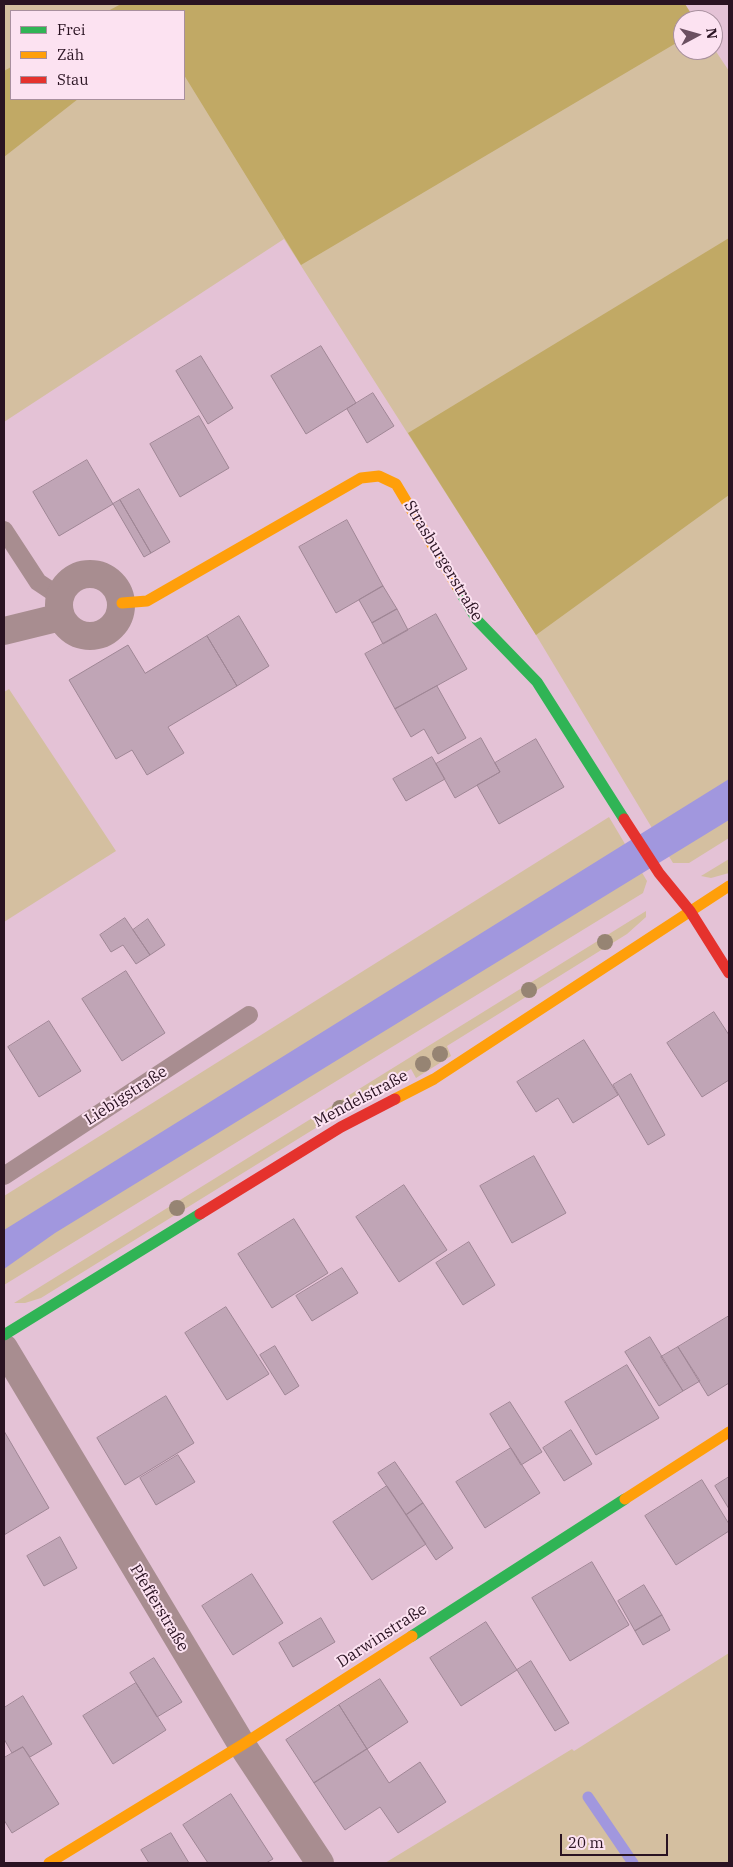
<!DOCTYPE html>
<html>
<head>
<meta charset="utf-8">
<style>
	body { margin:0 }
	#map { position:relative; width:733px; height:1867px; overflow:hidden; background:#e4c2d6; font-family:"IBM Plex Serif",serif }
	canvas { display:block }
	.frame { position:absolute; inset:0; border:5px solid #2a1322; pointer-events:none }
	.legend { position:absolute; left:10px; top:10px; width:175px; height:90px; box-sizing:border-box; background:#fce2f1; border:1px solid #a88f9e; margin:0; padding:6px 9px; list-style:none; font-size:15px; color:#2a1322 }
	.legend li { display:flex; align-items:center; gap:10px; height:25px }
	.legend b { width:25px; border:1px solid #a88f9e }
	.north { position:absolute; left:673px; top:10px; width:50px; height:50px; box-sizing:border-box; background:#fce2f1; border:1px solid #a88f9e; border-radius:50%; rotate:84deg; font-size:14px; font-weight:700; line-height:20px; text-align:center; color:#2a1322 }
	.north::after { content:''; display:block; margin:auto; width:18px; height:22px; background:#6b5061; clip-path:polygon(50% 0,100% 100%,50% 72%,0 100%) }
	.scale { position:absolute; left:560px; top:1834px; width:108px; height:22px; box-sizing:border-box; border:2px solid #2a1322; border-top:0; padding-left:6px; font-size:15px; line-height:18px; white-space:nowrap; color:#2a1322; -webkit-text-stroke:4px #fce2f1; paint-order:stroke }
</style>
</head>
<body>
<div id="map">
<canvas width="733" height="1867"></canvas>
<div class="frame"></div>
<ul class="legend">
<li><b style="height:6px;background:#30b455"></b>Frei</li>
<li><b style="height:6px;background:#ff9f0a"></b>Zäh</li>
<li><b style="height:6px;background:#e5322d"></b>Stau</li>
</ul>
<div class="north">N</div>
<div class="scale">20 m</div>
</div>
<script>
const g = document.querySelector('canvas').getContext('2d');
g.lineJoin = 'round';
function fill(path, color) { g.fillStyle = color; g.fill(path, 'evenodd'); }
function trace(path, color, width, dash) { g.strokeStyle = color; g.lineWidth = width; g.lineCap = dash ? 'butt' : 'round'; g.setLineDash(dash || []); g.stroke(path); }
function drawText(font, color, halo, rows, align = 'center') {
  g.font = font + ' "IBM Plex Serif",serif'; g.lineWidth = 4; g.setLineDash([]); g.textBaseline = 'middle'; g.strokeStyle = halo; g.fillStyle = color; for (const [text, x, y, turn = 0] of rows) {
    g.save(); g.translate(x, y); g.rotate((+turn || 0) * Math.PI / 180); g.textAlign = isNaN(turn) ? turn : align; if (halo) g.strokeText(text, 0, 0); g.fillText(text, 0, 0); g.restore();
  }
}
const green = new Path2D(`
	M4,4H685L695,20H683V50H713V47L729,71V838L689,863H673L536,635L284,239L4,422ZM11,11H184V99H11Z
	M9,689L116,851L4,922V692Z
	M609,817L647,881L643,893L4,1285V1196Z
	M729,859V873L711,878L701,876Z
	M646,911V917L627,934L447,1046L451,1056L416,1078L411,1069L41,1298L25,1303H14Z
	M729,1653V1863H385L572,1749L574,1751Z`);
const forest = new Path2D(`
	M121,4H685L695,20H683V39L301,265L184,75V11H108Z
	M11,67V99H78L4,157V71Z
	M729,238V495L536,635L408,433Z`);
const water = new Path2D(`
	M729,779V820L55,1233L4,1269V1230Z`);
const stream = new Path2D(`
	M588,1797L633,1863`);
const building = new Path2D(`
	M321,346L356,403L306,434L271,376Z
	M201,356L233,408L208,424L176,371Z
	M373,393L394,426L367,443L347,409Z
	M199,416L229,468L180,497L150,444Z
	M87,460L113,504L59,536L33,492Z
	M139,489L170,542L151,553L120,500Z
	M120,500L151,553L144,557L113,504Z
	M347,520L383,586L336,613L299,547Z
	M383,586L397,609L372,623L359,600Z
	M397,609L408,630L383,644L372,623Z
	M436,614L467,669L395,709L365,654Z
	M239,616L269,666L237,686L207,636Z
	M207,636L237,686L168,727L184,753L147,775L132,750L116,759L69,680L128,645L145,673Z
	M437,686L466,738L438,754L424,729L411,737L395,709Z
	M481,738L500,772L455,798L436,764Z
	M536,739L564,787L499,824L477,785L500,772L495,763Z
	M432,757L445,779L406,801L393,779Z
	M125,918L150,955L136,964L123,945L111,952L100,935Z
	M148,919L165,945L150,955L133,930Z
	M126,971L165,1033L122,1061L82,999Z
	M714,1012L729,1035V1080L702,1097L667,1043Z
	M49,1021L81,1071L39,1097L8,1047Z
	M584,1040L618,1095L573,1123L558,1098L536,1112L517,1082Z
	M631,1074L665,1135L648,1145L613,1085Z
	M534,1156L566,1213L512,1243L480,1186Z
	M404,1185L447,1250L399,1282L356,1217Z
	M294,1219L328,1273L272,1308L238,1254Z
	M469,1242L495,1285L463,1305L436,1263Z
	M342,1268L358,1293L312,1321L296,1296Z
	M226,1307L269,1374L227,1400L185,1333Z
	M729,1316V1383L708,1396L678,1347Z
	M650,1337L683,1391L659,1406L625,1352Z
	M275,1346L299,1386L285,1395L260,1355Z
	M678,1347L700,1381L683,1391L661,1357Z
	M627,1365L659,1418L596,1455L565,1402Z
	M166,1396L194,1443L125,1485L97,1438Z
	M510,1402L542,1452L521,1465L490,1414Z
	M571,1430L592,1464L564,1481L543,1448Z
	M4,1431L49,1508L4,1535Z
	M511,1448L540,1493L485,1528L456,1482Z
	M178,1455L195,1482L156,1505L140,1478Z
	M395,1462L423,1503L406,1515L378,1473Z
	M729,1477V1509L715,1486Z
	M702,1480L729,1524V1531L676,1565L645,1516Z
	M387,1486L426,1544L372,1580L333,1522Z
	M423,1503L453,1548L436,1560L406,1515Z
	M60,1537L77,1568L44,1586L27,1556Z
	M592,1562L629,1625L570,1661L532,1598Z
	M252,1574L283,1623L233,1655L202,1606Z
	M644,1585L662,1615L635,1631L618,1601Z
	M662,1615L670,1630L643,1645L635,1631Z
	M321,1618L335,1642L293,1667L279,1643Z
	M486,1622L517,1670L461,1706L430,1658Z
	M154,1658L182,1702L157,1717L130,1673Z
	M531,1661L569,1723L555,1731L517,1670Z
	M380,1679L408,1722L367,1749L339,1705Z
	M136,1683L166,1730L113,1764L83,1716Z
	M23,1696L52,1744L30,1757L23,1747L12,1753L4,1739V1708Z
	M339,1705L367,1749L314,1783L286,1740Z
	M23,1747L59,1804L12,1833L4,1820V1758Z
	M367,1749L389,1783L420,1762L446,1802L398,1833L380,1807L345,1830L314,1783Z
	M231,1794L273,1859L266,1863H208L183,1825Z
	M171,1833L189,1863H149L141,1850Z`);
const lane = new Path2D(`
	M4,530L38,582L59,596
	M4,1176L249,1015`);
const street = new Path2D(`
	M59 605a31 31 0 1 1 62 0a31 31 0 1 1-62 0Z
	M4,631L61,617
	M4,1348L242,1745L320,1863`);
const fast = new Path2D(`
	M458,588L477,620L537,682L624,819
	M4,1335L200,1214
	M412,1636L625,1499`);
const slow = new Path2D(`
	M122,603L147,601L361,478L379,476L396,484L458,588
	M395,1099L434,1079L729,886
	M625,1499L729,1432
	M49,1863L242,1745L412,1636`);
const jam = new Path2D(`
	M624,819L659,873L690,911L729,973
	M200,1214L341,1127L395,1099`);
const trees = [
	[605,942],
	[529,990],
	[440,1054],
	[423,1064],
	[340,1108],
	[177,1208]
];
const streetNames = [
	["Strasburgerstraße",443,561,59],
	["Liebigstraße",126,1096,-33],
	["Mendelstraße",361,1099,-28],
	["Pfefferstraße",159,1608,59],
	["Darwinstraße",382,1636,-33]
];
fill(green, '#d4bfa0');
fill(forest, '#c1a965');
fill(water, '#a197de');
trace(stream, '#a197de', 11);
fill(building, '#c0a5b6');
trace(building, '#9f8695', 1);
trace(lane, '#a88d90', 18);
trace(street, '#a88d90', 28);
trace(fast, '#30b455', 11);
trace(slow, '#ff9f0a', 11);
trace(jam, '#e5322d', 11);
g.fillStyle = '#968473';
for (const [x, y] of trees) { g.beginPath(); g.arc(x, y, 8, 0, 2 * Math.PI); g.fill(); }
drawText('16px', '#2a1322', '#fce2f1', streetNames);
</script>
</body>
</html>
